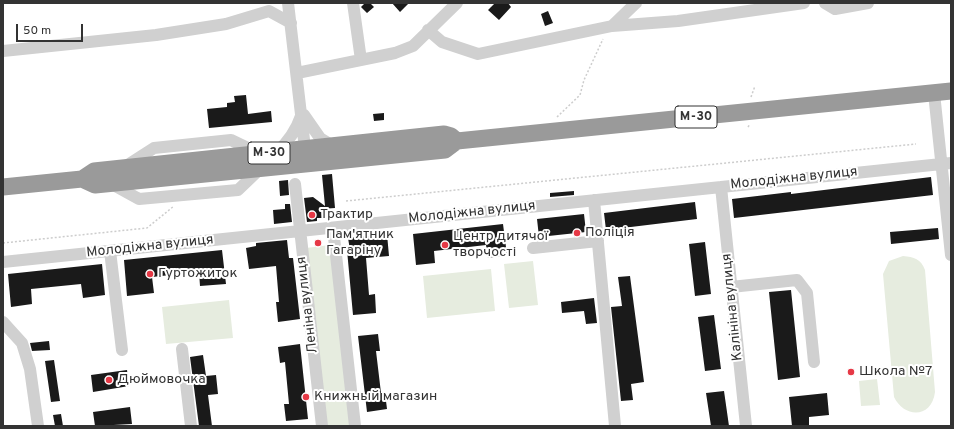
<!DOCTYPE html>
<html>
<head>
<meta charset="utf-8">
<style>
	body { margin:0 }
	#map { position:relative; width:954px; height:429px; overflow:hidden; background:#fff; font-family:Overpass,sans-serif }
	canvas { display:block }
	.frame { position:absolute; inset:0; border:4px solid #333; pointer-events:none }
	.scale { position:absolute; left:16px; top:24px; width:67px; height:18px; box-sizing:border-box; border:2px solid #333; border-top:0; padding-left:5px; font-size:12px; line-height:14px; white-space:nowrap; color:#333; -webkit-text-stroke:3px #fff; paint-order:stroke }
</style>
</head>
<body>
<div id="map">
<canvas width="954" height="429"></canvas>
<div class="frame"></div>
<div class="scale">50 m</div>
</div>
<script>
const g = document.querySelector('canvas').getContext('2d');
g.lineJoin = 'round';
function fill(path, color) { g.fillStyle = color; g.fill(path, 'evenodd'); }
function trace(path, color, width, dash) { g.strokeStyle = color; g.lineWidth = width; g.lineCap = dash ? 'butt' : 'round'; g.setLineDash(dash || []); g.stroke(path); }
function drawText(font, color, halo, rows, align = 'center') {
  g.font = font + ' Overpass,sans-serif'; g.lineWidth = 4; g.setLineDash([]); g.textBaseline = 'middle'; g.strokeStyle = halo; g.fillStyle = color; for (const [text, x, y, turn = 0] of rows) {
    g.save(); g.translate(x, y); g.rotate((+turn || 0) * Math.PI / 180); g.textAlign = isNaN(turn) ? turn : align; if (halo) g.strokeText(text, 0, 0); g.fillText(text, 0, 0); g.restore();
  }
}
const green = new Path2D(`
	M330,245L350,426H325L306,248Z
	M903,256C914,257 921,259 925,270L935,392C932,418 905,419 894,397L883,274L889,261Z
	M533,261L538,305L509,308L504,264Z
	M491,269L495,311L427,318L423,276Z
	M229,300L233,338L166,344L162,307Z
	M877,379L880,405L861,406L859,381Z`);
const building = new Path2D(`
	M365,3H370L374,7L367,13L361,7Z
	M392,3H409L400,12Z
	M495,3H508L511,7L499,20L488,10Z
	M548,11L553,23L545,26L541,14Z
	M246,95L248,114L271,111L272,122L209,128L207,109L227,107V103L235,102L234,96Z
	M384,113V120L374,121L373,114Z
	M332,174L335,208L321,209L322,218H317V221L307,222L304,198L313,197L325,206L322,175Z
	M931,177L933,195L734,218L732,199L791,192V194Z
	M288,180L289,195L280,196L279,181Z
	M574,191V195L550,197V193Z
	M695,202L697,219L606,230L604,213Z
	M285,204H290L292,222L274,224L273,210L285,209Z
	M584,214L586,232L539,237L537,219Z
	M503,224L507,255L488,258L486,245L434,251L435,263L416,265L413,234Z
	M938,228L939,239L891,244L890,232Z
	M387,234L389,256L366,258L369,295L375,294L376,313L353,315L347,250H350L348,238Z
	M287,240L289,258H293L300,319L278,322L276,302H279L276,266L249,269L246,248L256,246V243Z
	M705,242L711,294L695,296L689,244Z
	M222,250L226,284L200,286L199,272L152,277L154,293L127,296L124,260Z
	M102,264L105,295L83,298L81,284L31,289L32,304L11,307L8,274Z
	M630,276L644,382L631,384L633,400L621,401L611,307L622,306L618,277Z
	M791,290L800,377L778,380L769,292Z
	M594,298L597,323L586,324L584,311L562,313L561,302Z
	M714,315L721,369L705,371L698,317Z
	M378,334L380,351H376L381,393H385L387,409L367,412L358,336Z
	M49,341L50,350L32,351L30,343Z
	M300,344L308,419L286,421L284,404H289L285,362L280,363L278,347Z
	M203,355L206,376L216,375L218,394L208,395L212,426H199L190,357Z
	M54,360L60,401L51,402L45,361Z
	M127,370L129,386L93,392L91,375Z
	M724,391L729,426H711L706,393Z
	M827,393L829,415L809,417V426H792L789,397Z
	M130,407L132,424L95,426L93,412Z
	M61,414L63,426H55L53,415Z`);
const path = new Path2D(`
	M751,97L755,86
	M557,117L580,95L584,80L603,39
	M748,127L750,124
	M346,201L916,144
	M3,243L147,228L174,206`);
const minor = new Path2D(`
	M288,3L306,157
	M353,3L361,60
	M825,3L835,9L868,3
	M612,26L636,3
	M428,30L442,42L478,54L612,26L678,21L804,3
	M3,51L156,35L226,24L269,11L291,23
	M297,73L395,53L413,46L457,3
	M934,93L951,255
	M304,115L320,138L333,146
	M277,152C289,141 296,131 301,116
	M126,166L154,148L231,140L258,153
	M110,183L139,199L238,190L261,168
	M295,184L322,426
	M721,187L746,426
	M594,200L615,426
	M333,228L355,426
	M533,248L598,241
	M110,251L122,350
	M3,262L951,163
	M731,287L797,280L807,293L814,362
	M3,322L22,343L30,369L38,426
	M182,349L191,426`);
const highway = new Path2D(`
	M82,179L95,185L445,150L457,141L951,91
	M3,187L82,179L94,171L444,134L451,136L457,141`);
const markers = [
	[312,215,4,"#e63946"],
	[577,233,4,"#e63946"],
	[318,243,4,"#e63946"],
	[445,245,4,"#e63946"],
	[150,274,4,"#e63946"],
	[851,372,4,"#e63946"],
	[109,380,4,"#e63946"],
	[306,397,4,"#e63946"]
];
const shields = [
	[696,117,42],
	[269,153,42]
];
const shieldNames = [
	["М-30",696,117],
	["М-30",269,153]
];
const streetNames = [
	["Молодіжна вулиця",794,179,-6],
	["Молодіжна вулиця",472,213,-6],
	["Молодіжна вулиця",150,247,-6],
	["Леніна вулиця",308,305,-97],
	["Калініна вулиця",733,307,-96]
];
const poiNames = [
	["Трактир",320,215],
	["Поліція",585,233],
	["Пам'ятник",326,235],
	["Гагаріну",326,251],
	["Центр дитячої",453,237],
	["творчості",453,253],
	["Гуртожиток",158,274],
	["Школа №7",859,372],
	["Дюймовочка",117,380],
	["Книжный магазин",314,397]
];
fill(green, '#e6ecdf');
fill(building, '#1a1a1a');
trace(path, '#cdcdcd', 1.5, [2, 2]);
trace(minor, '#d0d0d0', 12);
trace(highway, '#9a9a9a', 17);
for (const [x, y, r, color] of markers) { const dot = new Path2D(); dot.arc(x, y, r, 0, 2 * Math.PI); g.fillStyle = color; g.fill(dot); trace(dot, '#fff', 1.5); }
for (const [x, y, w] of shields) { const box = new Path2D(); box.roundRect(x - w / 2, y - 11, w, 22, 3); g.fillStyle = '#fff'; g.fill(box); trace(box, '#333', 1); }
drawText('bold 13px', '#333', null, shieldNames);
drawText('14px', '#333', '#fff', streetNames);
drawText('14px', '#333', '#fff', poiNames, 'left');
</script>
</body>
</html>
